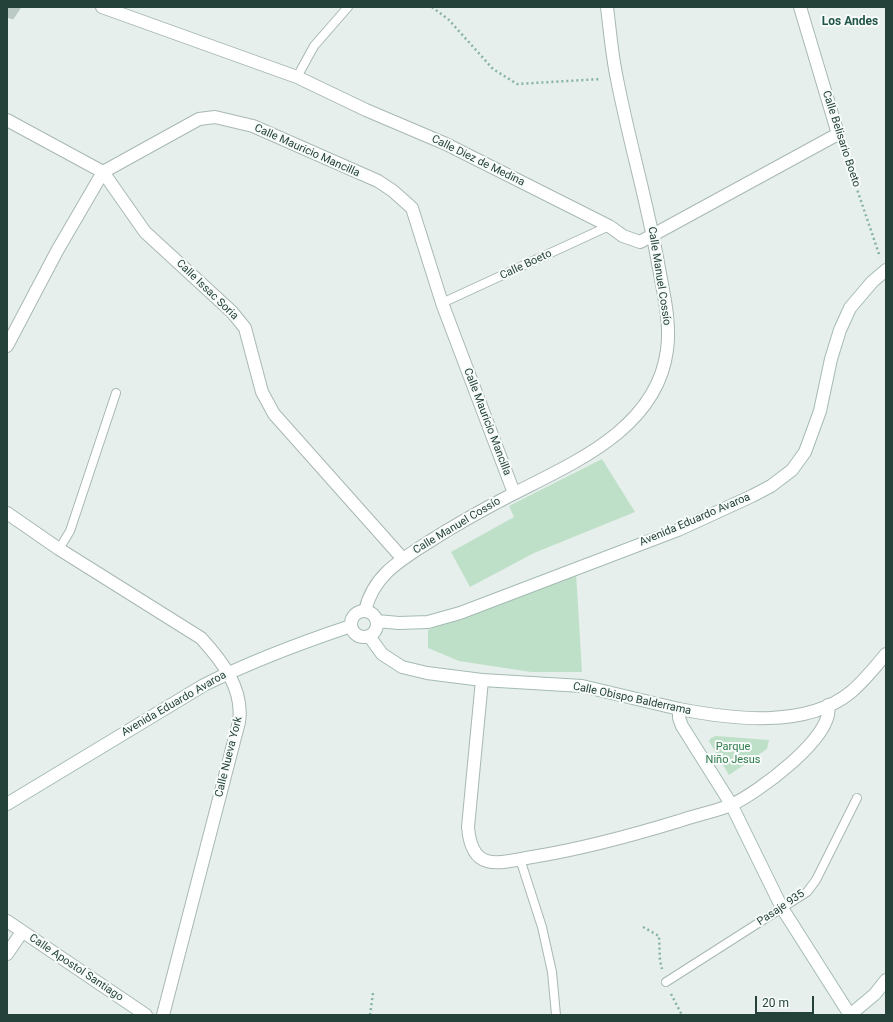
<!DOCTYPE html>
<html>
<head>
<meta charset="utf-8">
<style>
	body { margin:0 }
	#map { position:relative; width:893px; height:1022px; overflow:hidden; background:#e6efeb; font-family:Roboto,sans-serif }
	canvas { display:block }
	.frame { position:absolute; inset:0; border:8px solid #24423a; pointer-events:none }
	.scale { position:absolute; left:755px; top:996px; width:59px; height:18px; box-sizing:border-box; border:2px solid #24423a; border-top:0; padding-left:5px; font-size:12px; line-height:14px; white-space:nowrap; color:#24423a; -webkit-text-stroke:3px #f7fbf9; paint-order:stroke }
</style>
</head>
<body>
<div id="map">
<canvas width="893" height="1022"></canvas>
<div class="frame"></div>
<div class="scale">20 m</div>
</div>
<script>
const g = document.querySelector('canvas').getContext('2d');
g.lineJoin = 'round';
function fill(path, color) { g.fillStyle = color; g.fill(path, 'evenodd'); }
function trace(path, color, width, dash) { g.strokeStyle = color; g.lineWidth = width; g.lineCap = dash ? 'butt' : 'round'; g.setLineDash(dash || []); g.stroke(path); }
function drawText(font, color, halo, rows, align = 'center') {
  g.font = font + ' Roboto,sans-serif'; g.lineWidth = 4; g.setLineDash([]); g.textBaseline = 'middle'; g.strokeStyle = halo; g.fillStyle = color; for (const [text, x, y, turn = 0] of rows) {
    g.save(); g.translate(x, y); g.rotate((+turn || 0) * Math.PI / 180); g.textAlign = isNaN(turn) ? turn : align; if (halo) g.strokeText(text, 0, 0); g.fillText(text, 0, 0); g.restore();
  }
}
const green = new Path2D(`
	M602,459L635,512L534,553L470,587L451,552L514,517L509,506Z
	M576,573L582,672H531L459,661L428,648V630Z
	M716,736L769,740L767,749L729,775L709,741L711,738Z`);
const building = new Path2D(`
	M7,7H21L13,19L7,17Z`);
const path = new Path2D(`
	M432,7L449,20L493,69L517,84L601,79
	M843,148L880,257
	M643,927L659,936L660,961L662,969
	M671,994L682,1015
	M370,1015L373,993`);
const lane = new Path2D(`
	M297,77L314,46L348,7
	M442,303L609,226
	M59,549L70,531L116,393
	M520,859L542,927L552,972L556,1015
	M666,982L807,892L816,880L857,798`);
const street = new Path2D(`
	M102,7L297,77L366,110L446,144L609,226L623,236L640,242L838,134L800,7
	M7,120L103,172L145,232L232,312L245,328L262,392L274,414L403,559
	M7,346L57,251L103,172L199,119L215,117L253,126L378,181L393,191L412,208L442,303L514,493
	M7,513L59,549L201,638C222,661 244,689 239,722L163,1015
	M365,611C373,576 399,561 427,543C455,525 482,510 511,495C573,463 657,429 667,350C671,322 663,291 658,263C647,201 629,141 617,79C612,56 610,31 607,7
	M482,680L468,827C469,839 472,857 487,861C500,865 519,859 532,857C582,849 630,836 679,821C696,815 714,812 731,805C756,794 836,736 828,705
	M679,709C731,719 806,729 851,692C864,681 875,667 886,654
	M7,921L146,1015
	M7,954L22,932`);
const secondary = new Path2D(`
	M351 624a13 13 0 1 1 26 0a13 13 0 1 1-26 0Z
	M377,621L399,623L428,622L460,613L678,530L752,496L771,486L792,470L805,452L820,411L831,359L840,330L850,308L872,282L886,270
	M369,636L382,654L402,667L427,673L482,680L582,686L679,709V718L682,726L731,804L782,908L850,1015
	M7,804L204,685C252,661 300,643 351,626
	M850,1015L875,994L886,980`);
const streetNames = [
	["Calle Belisario Boeto",841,139,72],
	["Calle Mauricio Mancilla",307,151,24],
	["Calle Diez de Medina",478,161,26],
	["Calle Boeto",526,265,-25],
	["Calle Manuel Cossío",659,276,81],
	["Calle Issac Soria",207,290,44],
	["Calle Mauricio Mancilla",487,422,69],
	["Avenida Eduardo Avaroa",695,520,-23],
	["Calle Manuel Cossío",457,526,-31],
	["Calle Obispo Balderrama",632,699,12],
	["Avenida Eduardo Avaroa",174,704,-30],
	["Calle Nueva York",229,757,-76],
	["Pasaje 935",781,908,-34],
	["Calle Apostol Santiago",76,968,34]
];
const parkNames = [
	["Parque",733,747],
	["Niño Jesus",733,760]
];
const neighbourhoodNames = [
	["Los Andes",850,22]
];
fill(green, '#bfe0c8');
fill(building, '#bbcac4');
trace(building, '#b8c9c2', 1);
trace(lane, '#a8b8b2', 10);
trace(street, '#a8b8b2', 14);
trace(secondary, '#a4bbb3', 14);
trace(path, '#86b3a5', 2.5, [2, 3]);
trace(lane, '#fff', 8);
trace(street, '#fff', 12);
trace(secondary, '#fff', 12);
drawText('11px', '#24423a', '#f7fbf9', streetNames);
drawText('11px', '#2d7a4b', '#f7fbf9', parkNames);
drawText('bold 12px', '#1f5548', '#f7fbf9', neighbourhoodNames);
</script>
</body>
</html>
